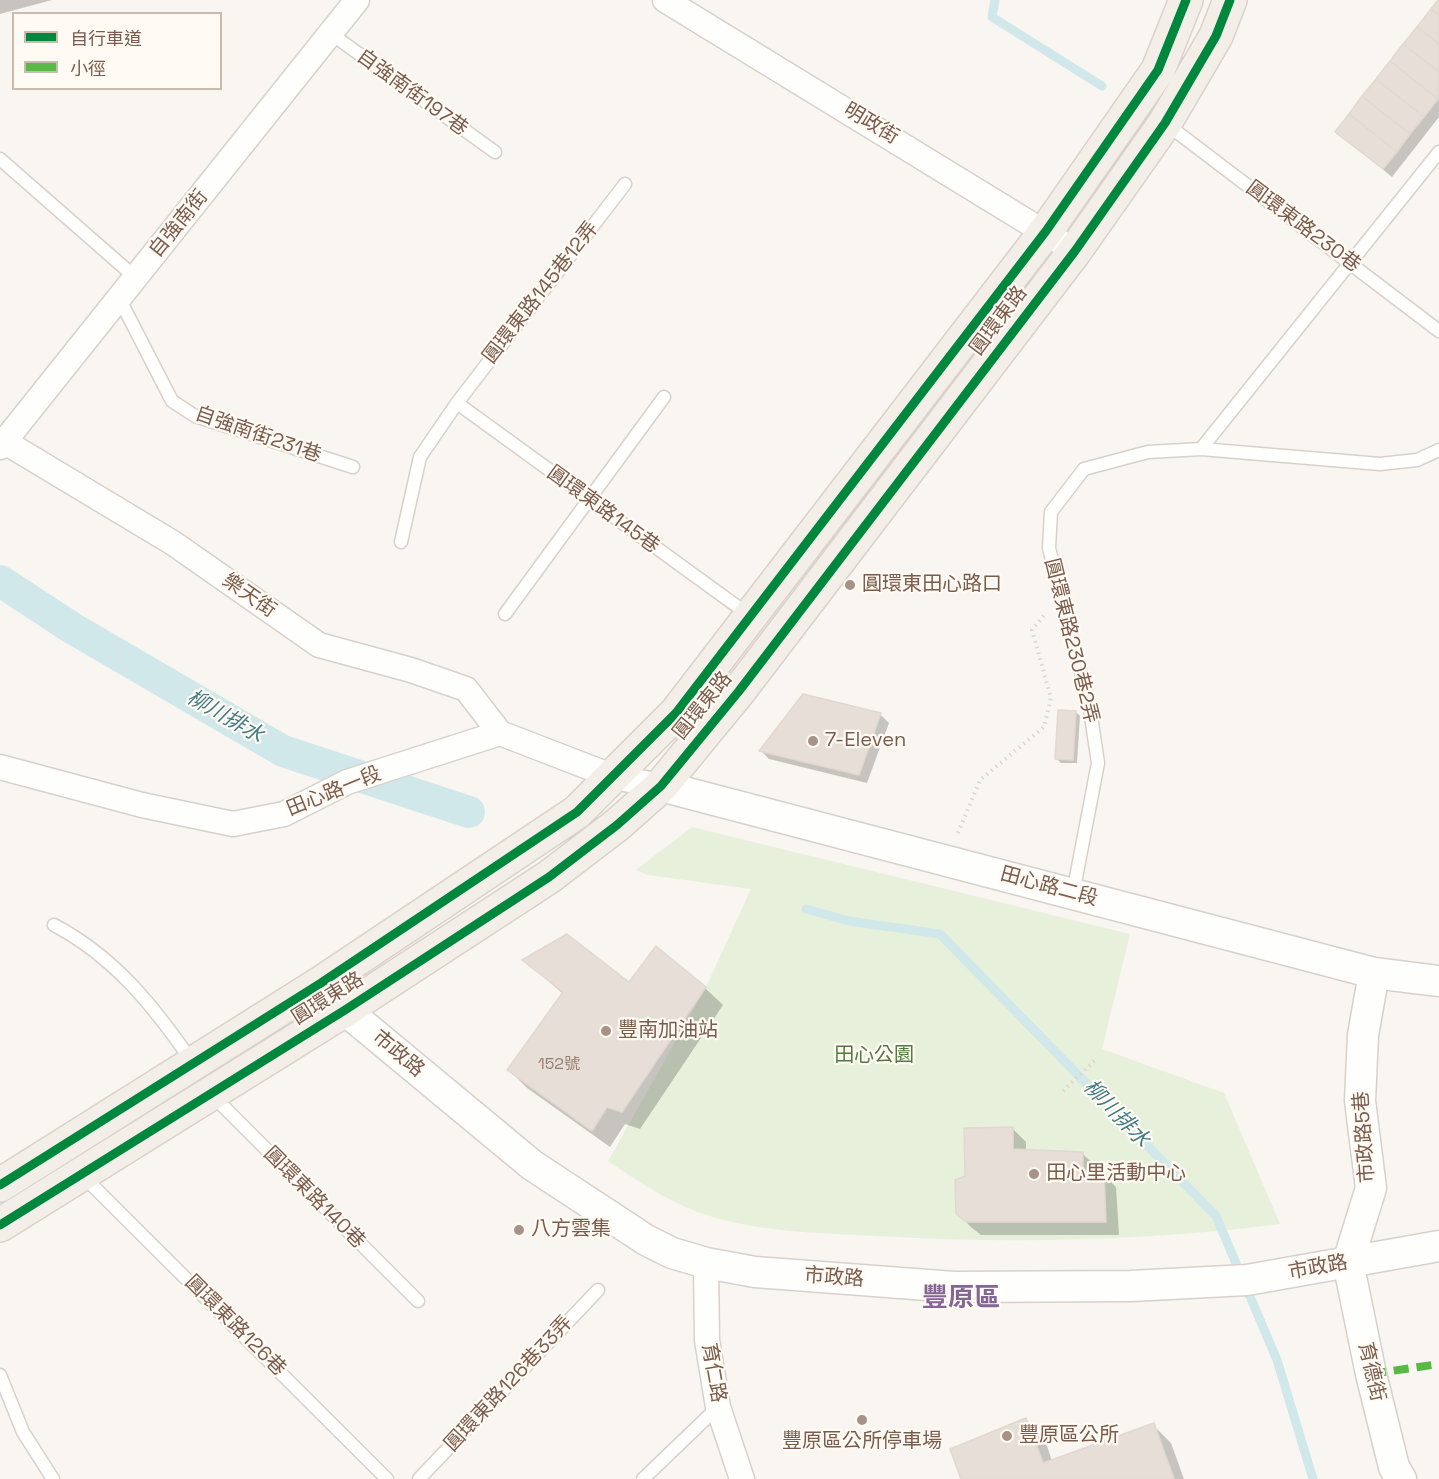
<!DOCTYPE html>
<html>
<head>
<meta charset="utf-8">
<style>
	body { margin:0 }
	#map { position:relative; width:1439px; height:1479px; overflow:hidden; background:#f9f5f0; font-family:"Space Grotesk","Noto Sans TC",sans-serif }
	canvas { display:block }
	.legend { position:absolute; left:12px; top:12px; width:210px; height:78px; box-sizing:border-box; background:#fffaf3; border:2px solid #cabbb1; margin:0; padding:8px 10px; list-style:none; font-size:18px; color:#7a5c4d }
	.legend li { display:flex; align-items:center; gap:12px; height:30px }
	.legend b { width:30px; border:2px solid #cabbb1 }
</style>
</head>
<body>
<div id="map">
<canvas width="1439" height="1479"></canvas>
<ul class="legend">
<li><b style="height:8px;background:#00873e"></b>自行車道</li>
<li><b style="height:8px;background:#58b947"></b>小徑</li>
</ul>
</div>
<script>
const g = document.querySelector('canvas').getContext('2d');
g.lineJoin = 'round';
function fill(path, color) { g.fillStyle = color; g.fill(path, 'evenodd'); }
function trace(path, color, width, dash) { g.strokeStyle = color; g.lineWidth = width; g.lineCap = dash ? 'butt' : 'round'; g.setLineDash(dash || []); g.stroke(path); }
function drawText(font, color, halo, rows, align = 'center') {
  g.font = font + ' "Space Grotesk","Noto Sans TC",sans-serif'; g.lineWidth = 4.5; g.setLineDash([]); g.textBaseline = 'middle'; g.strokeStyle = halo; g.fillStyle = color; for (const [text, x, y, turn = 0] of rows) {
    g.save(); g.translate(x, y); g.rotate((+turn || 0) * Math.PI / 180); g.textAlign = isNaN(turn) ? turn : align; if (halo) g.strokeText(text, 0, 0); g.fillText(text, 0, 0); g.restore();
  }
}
const green = new Path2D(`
	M692,827L1130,934L1102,1049L1224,1093L1280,1224C1146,1241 1012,1244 877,1236C826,1233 774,1233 724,1220C682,1210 644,1186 608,1161L706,987L751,889L648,875L636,870Z`);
const shadow = new Path2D(`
	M0,0H52L0,14Z
	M1439,1V117L1392,177L1337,132Z
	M1076,712L1080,716L1077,763H1061L1057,759Z
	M880,714L889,723L867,783L769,759L761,751Z
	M525,960L630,985L705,988L723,1005L640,1129L625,1124L610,1147L527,1088L509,1070L563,994Z
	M1013,1129L1026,1142V1151L1082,1153L1096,1167V1173L1103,1174L1116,1187L1119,1235H981L971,1227L957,1213L967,1177Z
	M1026,1420L1044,1437L1052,1461L1153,1425L1171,1443L1184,1479H963Z`);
const stream = new Path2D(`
	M995,0L992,17L1102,86
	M806,909L849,921L940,934L1216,1216L1277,1360L1313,1479`);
const canal = new Path2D(`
	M0,581L72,628L283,751L469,812`);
const building = new Path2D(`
	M1438,0H1439V15L1431,9Z
	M1431,9L1439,15V44L1417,27Z
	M1417,27L1439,44V72L1403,44Z
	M1403,44L1439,72L1438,99L1390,61Z
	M1390,61L1438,99L1424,117L1376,79Z
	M1376,79L1424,117L1410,134L1362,96Z
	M1362,96L1410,134L1397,152L1349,114Z
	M1349,114L1397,152L1383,169L1335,132Z
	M803,694L881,713L859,775L759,751Z
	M1058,710L1076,711L1073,760L1055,759Z
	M567,934L629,982L656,946L706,987L622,1112L607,1107L592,1131L507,1070L563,992L522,960Z
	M1013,1127V1149L1083,1152V1171L1104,1172L1106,1222H966L956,1214L955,1180L965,1176L964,1128Z
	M1026,1418L1043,1463L1154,1423L1174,1479H961L950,1449Z`);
const path = new Path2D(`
	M958,833L980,780L1044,727L1051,698L1032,630L1044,615
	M1063,1091L1097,1058`);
const service = new Path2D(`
	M330,33L495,152
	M1165,123L1439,331
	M0,159L136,278
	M119,298L172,401L195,416L353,467
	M457,403L749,615
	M1201,449L1380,464L1417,460L1439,450
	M401,542L420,457L457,403L625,184
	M505,614L664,397
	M1073,893L1098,763L1089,703L1049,548L1051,512L1084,469L1148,452L1201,449L1439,152
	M54,925C115,957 155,1008 193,1063
	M211,1094L418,1301
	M82,1175L387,1479
	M0,1375L23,1432L53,1479
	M419,1479L598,1290
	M643,1479L718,1407`);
const minor = new Path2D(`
	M665,0L1075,251
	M0,439L173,543L319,645L411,670L466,689L500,733
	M0,447L357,0
	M0,767L142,805L233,824L284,814L347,782L500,733L614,777L661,786
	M706,1263L707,1340L718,1407L742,1479`);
const tertiary = new Path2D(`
	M661,786L1374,973L1439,981
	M1374,973L1363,1035L1360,1101L1371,1188L1348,1262L1371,1374L1394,1467L1401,1479
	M321,983L345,1010L532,1165L646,1240L672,1253L706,1263L755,1272L954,1287L1131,1286L1247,1280L1439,1246`);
const primary = new Path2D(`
	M0,1185L321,983L577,812L676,713L1046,231L1158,70L1186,0
	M0,1225L345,1010L549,877L617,825L661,786L739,691L1075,251L1165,123L1216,36L1230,0`);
const quiet = new Path2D(`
	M1371,1374L1439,1364`);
const cycleway = new Path2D(`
	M0,1185L321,983L577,812L676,713L1046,231L1158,70L1186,0
	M0,1225L345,1010L549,877L617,825L661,786L739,691L1075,251L1165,123L1216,36L1230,0`);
const markers = [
	[850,585,6,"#a69286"],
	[813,741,6,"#a69286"],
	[606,1031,6,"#a69286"],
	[1034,1174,6,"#a69286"],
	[519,1230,6,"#a69286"],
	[862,1420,6,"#a69286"],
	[1007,1436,6,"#a69286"]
];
const numberNames = [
	["152號",559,1065]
];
const streetNames = [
	["自強南街197巷",412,93,36],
	["明政街",871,124,31],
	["自強南街",179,224,-51],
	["圓環東路230巷",1303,227,37],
	["圓環東路145巷12弄",541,293,-52],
	["圓環東路",999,321,-53],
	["自強南街231巷",258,435,19],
	["圓環東路145巷",603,510,36],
	["樂天街",249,596,35],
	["圓環東路230巷2弄",1071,641,76],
	["圓環東路",703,706,-51],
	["田心路一段",334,792,-22],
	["田心路二段",1049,887,15],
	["圓環東路",328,999,-32],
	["市政路",398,1054,40],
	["市政路5巷",1365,1137,-94],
	["圓環東路140巷",314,1198,45],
	["市政路",1318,1268,-10],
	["市政路",834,1278,4],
	["圓環東路126巷",235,1326,45],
	["育德街",1371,1372,77],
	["育仁路",713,1373,80],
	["圓環東路126巷33弄",509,1384,-47]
];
const poiNames = [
	["圓環東田心路口",862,585],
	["7-Eleven",825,741],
	["豐南加油站",618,1031],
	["田心里活動中心",1046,1174],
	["八方雲集",531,1230],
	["豐原區公所",1019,1436],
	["豐原區公所停車場",862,1442,"center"]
];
const parkNames = [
	["田心公園",874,1056]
];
const waterNames = [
	["柳川排水",225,717,30],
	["柳川排水",1116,1114,46]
];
const districtNames = [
	["豐原區",961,1299]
];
fill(green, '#e7f0db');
fill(shadow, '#0003');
trace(stream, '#d0e8ea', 9);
trace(canal, '#d0e8ea', 32);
fill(building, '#e6ded7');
trace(building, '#e2d8d2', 1.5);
trace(service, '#d7d1cb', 15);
trace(minor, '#d7d1cb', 27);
trace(tertiary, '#d7d1cb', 33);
trace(primary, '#dad1cc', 36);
trace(path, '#dcd5d0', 4, [1.5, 4.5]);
trace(service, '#fefefd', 12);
trace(minor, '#fefefd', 24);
trace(tertiary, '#fefefd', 30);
trace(primary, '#f3eee8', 33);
trace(quiet, '#58b947', 8, [15, 8]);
trace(cycleway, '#00873e', 9);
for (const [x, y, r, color] of markers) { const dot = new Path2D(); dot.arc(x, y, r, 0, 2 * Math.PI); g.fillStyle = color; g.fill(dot); trace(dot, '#fffaf3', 2); }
drawText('16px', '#977e72', null, numberNames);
drawText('20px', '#7a5c4d', '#fffaf3', streetNames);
drawText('20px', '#7a5c4d', '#fffaf3', poiNames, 'left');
drawText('20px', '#537a41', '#fffaf3', parkNames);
drawText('italic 21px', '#437c86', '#fffaf3', waterNames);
drawText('bold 26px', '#846695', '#fffaf3', districtNames);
</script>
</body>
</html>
